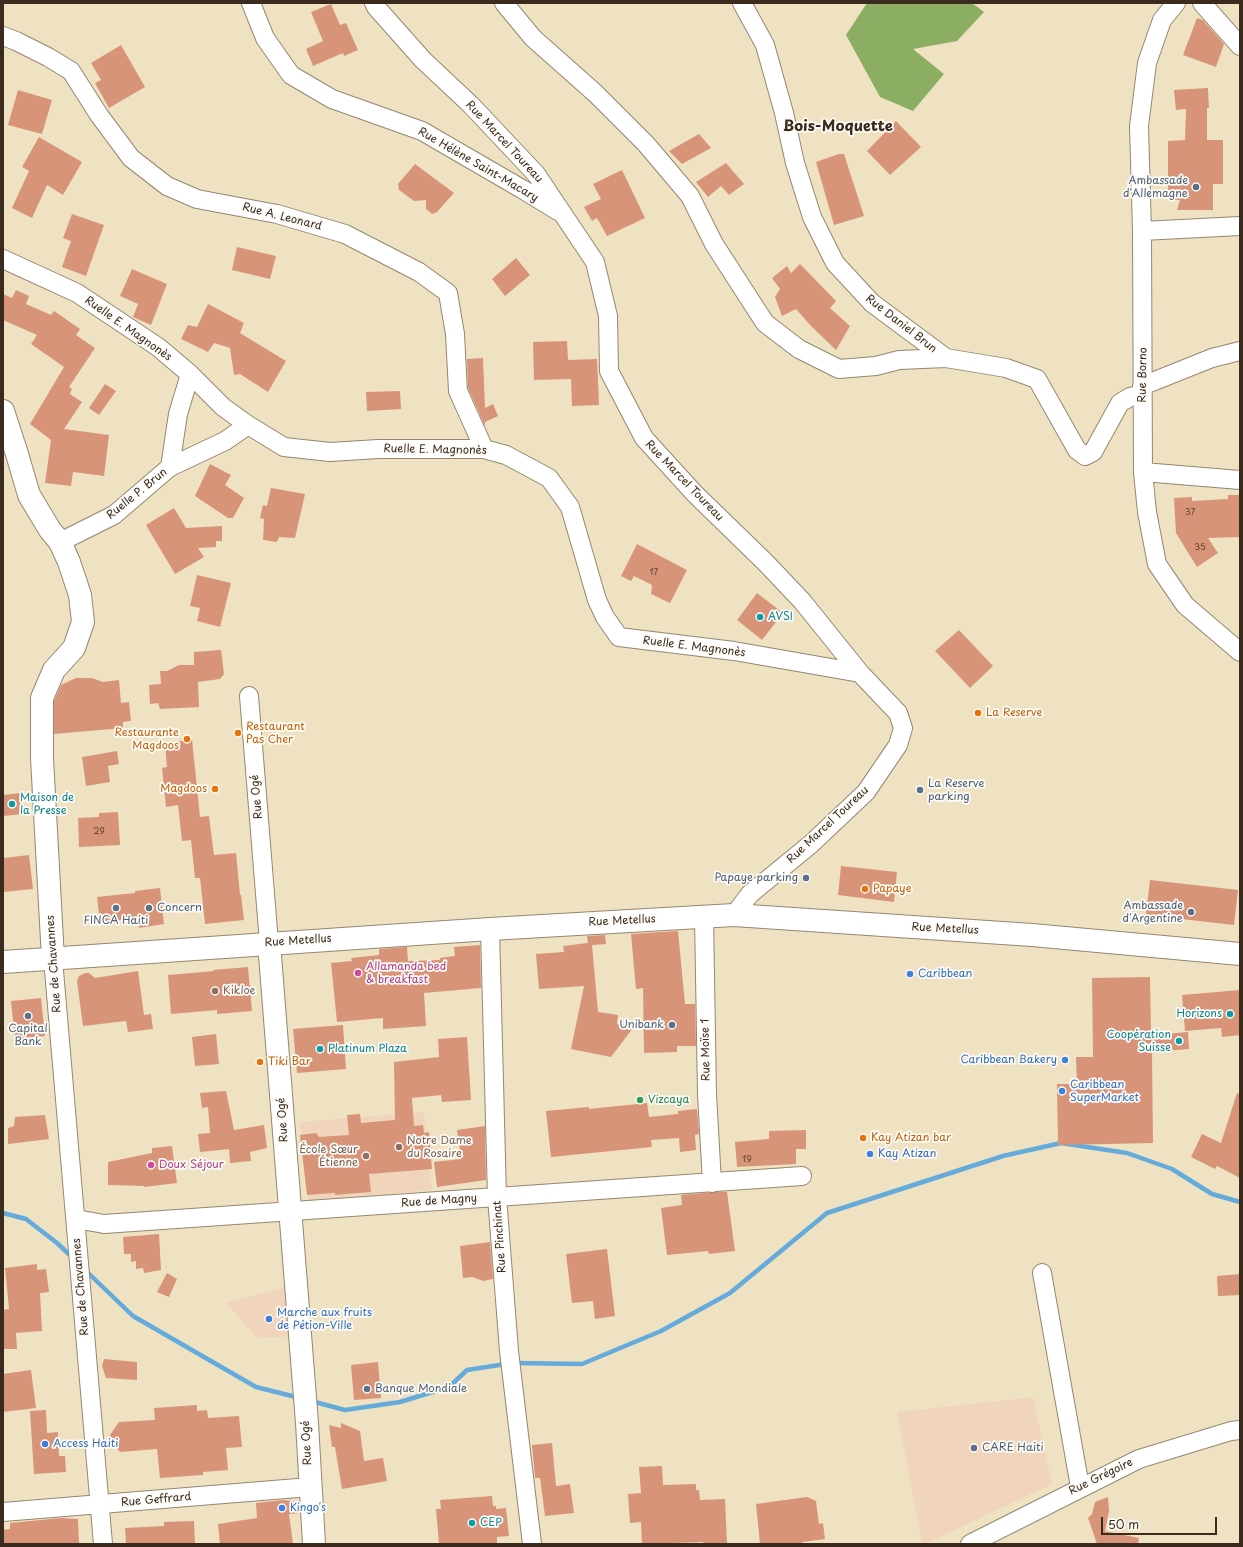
<!DOCTYPE html>
<html>
<head>
<meta charset="utf-8">
<style>
	body { margin:0 }
	#map { position:relative; width:1243px; height:1547px; overflow:hidden; background:#efe2c3; font-family:"Playpen Sans",sans-serif }
	canvas { display:block }
	.frame { position:absolute; inset:0; border:4px solid #3b2a1e; pointer-events:none }
	.scale { position:absolute; left:1101px; top:1517px; width:116px; height:18px; box-sizing:border-box; border:2px solid #3b2a1e; border-top:0; padding-left:5px; font-size:12px; line-height:14px; white-space:nowrap; color:#3b2a1e; -webkit-text-stroke:3px #fdfcf7; paint-order:stroke }
</style>
</head>
<body>
<div id="map">
<canvas width="1243" height="1547"></canvas>
<div class="frame"></div>
<div class="scale">50 m</div>
</div>
<script>
const g = document.querySelector('canvas').getContext('2d');
g.lineJoin = 'round';
function fill(path, color) { g.fillStyle = color; g.fill(path, 'evenodd'); }
function trace(path, color, width, dash) { g.strokeStyle = color; g.lineWidth = width; g.lineCap = dash ? 'butt' : 'round'; g.setLineDash(dash || []); g.stroke(path); }
function drawText(font, color, halo, rows, align = 'center') {
  g.font = font + ' "Playpen Sans",sans-serif'; g.lineWidth = 3.5; g.setLineDash([]); g.textBaseline = 'middle'; g.strokeStyle = halo; g.fillStyle = color; for (const [text, x, y, turn = 0] of rows) {
    g.save(); g.translate(x, y); g.rotate((+turn || 0) * Math.PI / 180); g.textAlign = isNaN(turn) ? turn : align; if (halo) g.strokeText(text, 0, 0); g.fillText(text, 0, 0); g.restore();
  }
}
const built = new Path2D(`
	M424,1112L432,1190L309,1202L300,1122Z
	M295,1284L300,1336L257,1338L226,1303Z
	M1033,1397L1052,1484L925,1544H922L897,1412Z`);
const forest = new Path2D(`
	M867,3H972L984,12L957,41L913,49L944,74L913,111L880,97L846,35Z`);
const stream = new Path2D(`
	M3,1213L26,1219L57,1243L73,1258
	M84,1269L133,1316L256,1387L300,1398
	M514,1363L582,1364L661,1331L730,1293L827,1213L1003,1156L1061,1143L1127,1153L1172,1169L1212,1194L1240,1202
	M311,1401L345,1410L400,1402L449,1387L467,1370L506,1364`);
const building = new Path2D(`
	M331,4L340,25L346,23L358,50L344,56L343,53L313,66L306,49L323,41L311,12Z
	M1197,18L1203,20L1224,44L1216,67L1183,55Z
	M121,45L145,87L109,108L95,83L101,80L91,63Z
	M1208,88L1209,108H1207V140H1223V184H1213V210H1177L1180,200H1168V141L1185,140L1186,109L1176,110L1174,90Z
	M18,90L52,100L42,134L8,125Z
	M896,121L921,147L890,175L867,151Z
	M699,134L711,148L682,164L669,151Z
	M39,137L82,162L63,195L47,185L32,218L12,208L29,171L22,167Z
	M839,154H844L864,216L834,225L816,162Z
	M726,163L744,184L729,195L721,186L708,197L696,182Z
	M415,164L454,193L437,212L432,214L426,209V200L414,201L399,190L398,184Z
	M622,170L645,218L607,236L597,218L592,221L584,207L601,199L593,184Z
	M72,214L104,225L86,276L62,267L71,241L63,238Z
	M237,247L276,256L270,279L232,270Z
	M516,258L530,275L505,296L492,279Z
	M800,264L836,301L830,308L850,326L836,350L811,326L796,309L782,316L775,297L780,289L772,278L787,266L791,273Z
	M132,269L167,284L151,325L133,317L138,304L120,296Z
	M16,290L29,296L26,304L51,315L54,311L80,329L76,335L95,348L69,387L72,389L70,394L82,402L64,429L109,435L104,476L73,472L71,486L45,483L51,440L30,424L64,367L31,344L37,335L3,320V294L12,298Z
	M208,304L244,323L240,333L286,361L268,392L240,374L234,375L230,348L214,343L208,352L181,339L188,325L197,327Z
	M567,341L568,360L597,359L599,405L572,406L571,379L534,380L533,342Z
	M483,358L485,408L493,404L498,416L485,422V426L468,388L467,359Z
	M105,384L116,391L99,415L89,408Z
	M400,391L401,409L367,411L366,392Z
	M210,464L231,475L225,485L244,498L233,518H228L195,496Z
	M271,488L305,494L295,538L279,537L277,542L263,540L264,519L260,518L263,505L267,506Z
	M1228,495H1240V537L1208,538L1218,553L1197,567L1176,533L1174,498L1192,497V501L1228,499Z
	M174,508L186,528L222,526V541H216V547L198,548L204,557L175,574L146,525Z
	M637,544L687,570L670,603L651,594L652,585L634,576L631,581L621,576Z
	M197,575L231,583L220,627L197,621L200,608L190,606Z
	M757,593L783,613L762,640L737,620Z
	M959,630L993,666L970,688L935,651Z
	M221,650L224,674L220,679L198,682L199,707L160,709L158,703L150,704L149,685L161,684L160,671H167L179,665H194V652Z
	M76,678H92L103,682L119,680L121,703L129,702L131,721L123,722V728L54,734V701L61,685Z
	M192,739L200,817L209,816L214,855L236,853L240,895H241L244,920L205,924L200,878H195L191,840L182,841L178,805L166,807L162,768L167,767L165,744Z
	M117,751L119,764L108,766L110,782L86,786L82,757Z
	M20,793L23,814L3,816V795Z
	M118,812L120,845L79,847L78,818L99,817V813Z
	M29,855L33,889L3,892V858Z
	M841,866L897,872L894,902L838,895Z
	M1150,880L1238,890L1234,925L1146,915Z
	M160,888L164,924L139,928L138,918L100,922L97,897L135,893V891Z
	M678,931L685,1004H695L696,1046H677V1052L644,1053L643,988L636,989L631,934Z
	M605,935L606,944L592,945L598,1012L618,1015L617,1024L633,1028L611,1057L571,1049L584,986L539,989L536,954L564,952L563,946L588,943L587,936Z
	M480,945L481,988L424,993L426,1026L383,1029V1018L337,1022L331,963L352,961L351,958L379,955V949L407,947L408,961L440,960V958L455,956L454,947Z
	M248,967L252,1011L217,1014V1010L171,1014L168,975L214,971L213,970Z
	M138,971L144,1015L151,1014L153,1029L128,1032L126,1021L83,1026L77,981L79,976L85,973H89L95,978Z
	M1150,977L1151,1035L1188,1032L1189,1049L1152,1052L1153,1143L1058,1145L1057,1084H1077L1076,1057H1093L1092,978Z
	M1240,990V1035L1222,1037L1221,1028L1185,1031L1182,995Z
	M41,998L45,1036L15,1039L11,1001Z
	M343,1025L346,1069L297,1073L293,1029Z
	M216,1034L219,1064L195,1066L192,1037Z
	M467,1037L471,1100L442,1102L441,1095L412,1098L414,1126L423,1125L424,1133L429,1132L432,1169L369,1174L371,1192L335,1195V1193L307,1195L300,1135L316,1133L319,1137L349,1135L347,1115L360,1114L361,1123L395,1120L394,1062L439,1057L438,1039Z
	M226,1091L234,1130L264,1125L267,1148L250,1152L251,1161L230,1163L229,1149L200,1152L198,1134L210,1133L208,1107L202,1108L200,1093Z
	M1237,1093L1240,1094V1178L1217,1166L1215,1169L1191,1157L1202,1134L1221,1143Z
	M647,1103L649,1117L678,1114V1111L697,1109L699,1134L695,1135L696,1150L680,1152L679,1138L651,1140L652,1147L551,1157L546,1111L589,1107V1109Z
	M45,1115L49,1139L8,1144V1128L14,1126L15,1117Z
	M485,1126L486,1180L437,1187L434,1162L461,1159L457,1130Z
	M806,1130V1149H796V1164L737,1167L735,1142L769,1139V1131Z
	M172,1146L177,1183L144,1187V1186L108,1185V1162L152,1153V1148Z
	M716,1192H727L735,1251L709,1254L708,1251L667,1255L661,1208L682,1205L681,1195Z
	M159,1234L161,1270L144,1273L143,1268L136,1269V1261L131,1262V1254H124L123,1237Z
	M490,1242L493,1279L483,1281L473,1277L463,1278L460,1246Z
	M607,1249L615,1316L595,1319L593,1301L572,1303L566,1254Z
	M37,1264V1270L46,1269L49,1292L40,1293L42,1331L16,1333L17,1349H3V1310L9,1309L5,1268Z
	M167,1273L177,1279L169,1297L157,1292Z
	M1240,1274V1295L1218,1296L1217,1276Z
	M104,1359L137,1362V1380L106,1378L102,1366Z
	M378,1362L381,1398L354,1400L351,1365Z
	M31,1370L36,1408L3,1412V1374Z
	M197,1405V1411L207,1410L208,1418L239,1416L242,1447L226,1448L228,1470L203,1472V1475L160,1478L157,1449L120,1452L111,1442L110,1435L119,1422L155,1420L154,1408Z
	M46,1410L47,1433L58,1432L59,1456H65L66,1472L34,1474L30,1411Z
	M341,1423L360,1431L364,1461L383,1458L387,1481L342,1489L335,1447H332L329,1425L341,1428Z
	M552,1443L556,1486L570,1484L574,1513L545,1516L540,1478H535L532,1445Z
	M662,1466L663,1485L696,1484V1490H699L700,1500L725,1499L727,1544H704L703,1542L642,1544L641,1522L630,1523L628,1494L641,1493L639,1467Z
	M492,1496L493,1506H496V1509L506,1508L509,1536L497,1537V1544H439L436,1509H441L440,1500Z
	M807,1497L816,1501L819,1524L823,1523L825,1539L802,1542L803,1544H760L756,1504Z
	M1108,1497L1109,1511L1105,1531L1139,1538L1138,1544H1097L1088,1518L1092,1514L1095,1502Z
	M283,1500L294,1501L299,1509L300,1513L289,1514L293,1544H220L218,1524L257,1518L256,1503Z
	M61,1518L78,1519L79,1544H3V1530L10,1529V1523Z
	M194,1521L195,1544H126L125,1528L164,1526V1522Z`);
const minor = new Path2D(`
	M251,3L265,38L291,75L332,99L422,131L522,189L558,211
	M374,3L376,7L423,60L471,105L536,174L595,262L608,316L609,371L644,438L695,494L766,563L802,601L860,673L898,713L903,728L898,745L866,792L811,844L750,894L734,915
	M504,3L533,38L595,93L646,144L690,196L714,244L765,323L799,349L839,369L876,366L899,360L946,358L1006,368L1037,379L1077,450L1085,456L1093,452L1120,403L1130,397L1142,394
	M742,3L765,45L784,113L795,163L812,217L835,263L872,303L946,358
	M1176,3L1162,20L1147,63L1139,126L1142,231L1143,472L1147,512L1157,564L1185,605L1240,652
	M1202,3L1240,46
	M3,36L16,41L48,57L71,71L99,115L131,158L167,186L197,199L277,214L345,234L419,272L448,293L455,334L458,391L484,449
	M1142,231L1240,226
	M3,259L77,293L158,347L190,374L223,407L248,425L284,447L330,452L378,449H484L506,455L549,478L570,507L597,600L605,617L619,637L734,651L860,673
	M1142,386L1212,358L1240,351
	M170,467L178,414L190,374
	M1143,472L1240,480
	M60,542L114,515L170,467L225,441L248,425
	M249,696L269,943
	M704,917L707,1094L712,1183
	M490,929L497,1197L509,1351L532,1544
	M53,959L103,1544
	M76,1219L104,1224L802,1176
	M1042,1273L1080,1487
	M3,1512L310,1487
	M970,1544L1139,1459L1231,1431L1240,1430`);
const tertiary = new Path2D(`
	M3,411L17,454L29,495L50,530L60,542L69,562L80,595L83,622L74,648L54,670L42,698V758L53,959
	M269,943L307,1423L314,1544
	M3,962L490,929L734,915L1032,935L1240,954`);
const markers = [
	[1196,187,4,"#5c6f8a"],
	[760,617,4,"#0f9aa8"],
	[978,713,4,"#e8710a"],
	[238,733,4,"#e8710a"],
	[187,739,4,"#e8710a"],
	[215,789,4,"#e8710a"],
	[920,790,4,"#5c6f8a"],
	[12,804,4,"#0f9aa8"],
	[806,878,4,"#5c6f8a"],
	[865,889,4,"#e8710a"],
	[116,908,4,"#5c6f8a"],
	[149,908,4,"#5c6f8a"],
	[1191,912,4,"#5c6f8a"],
	[358,973,4,"#d1479c"],
	[910,974,4,"#3f7fe0"],
	[215,991,4,"#8d6e63"],
	[1230,1014,4,"#0f9aa8"],
	[28,1016,4,"#5c6f8a"],
	[672,1025,4,"#5c6f8a"],
	[1179,1041,4,"#0f9aa8"],
	[320,1049,4,"#0f9aa8"],
	[1065,1060,4,"#3f7fe0"],
	[260,1062,4,"#e8710a"],
	[1062,1091,4,"#3f7fe0"],
	[640,1100,4,"#2e9e5b"],
	[863,1138,4,"#e8710a"],
	[399,1147,4,"#8d6e63"],
	[870,1154,4,"#3f7fe0"],
	[366,1156,4,"#8d6e63"],
	[151,1165,4,"#d1479c"],
	[269,1319,4,"#3f7fe0"],
	[367,1389,4,"#5c6f8a"],
	[45,1444,4,"#3f7fe0"],
	[974,1448,4,"#5c6f8a"],
	[282,1508,4,"#3f7fe0"],
	[472,1523,4,"#0f9aa8"]
];
const numberNames = [
	["37",1190,513],
	["35",1200,548],
	["17",654,573],
	["29",99,832],
	["19",747,1160]
];
const streetNames = [
	["Rue Marcel Toureau",504,142,47],
	["Rue Hélène Saint-Macary",478,165,30],
	["Rue A. Leonard",282,217,14],
	["Rue Daniel Brun",901,324,38],
	["Ruelle E. Magnonès",128,329,35],
	["Rue Borno",1143,375,-89],
	["Ruelle E. Magnonès",435,450,1],
	["Rue Marcel Toureau",684,481,46],
	["Ruelle P. Brun",137,494,-39],
	["Ruelle E. Magnonès",694,647,7],
	["Rue Ogé",257,797,-95],
	["Rue Marcel Toureau",828,825,-43],
	["Rue Metellus",622,921,-3],
	["Rue Metellus",945,929,3],
	["Rue Metellus",298,941,-4],
	["Rue de Chavannes",54,964,-94],
	["Rue Moïse 1",706,1050,-91],
	["Rue Ogé",283,1120,-94],
	["Rue de Magny",439,1201,-4],
	["Rue Pinchinat",500,1237,-94],
	["Rue de Chavannes",81,1287,-95],
	["Rue Ogé",307,1443,-93],
	["Rue Grégoire",1101,1477,-26],
	["Rue Geffrard",156,1500,-5]
];
const serviceNames = [
	["Ambassade",1188,181],
	["d'Allemagne",1188,194],
	["La Reserve",928,784,"left"],
	["parking",928,797,"left"],
	["Papaye parking",798,878],
	["Ambassade",1183,906],
	["d'Argentine",1183,919],
	["Concern",157,908,"left"],
	["FINCA Haiti",116,921,"center"],
	["Unibank",664,1025],
	["Capital",28,1029,"center"],
	["Bank",28,1042,"center"],
	["Banque Mondiale",375,1389,"left"],
	["CARE Haiti",982,1448,"left"]
];
const cultureNames = [
	["AVSI",768,617],
	["Maison de",20,798],
	["la Presse",20,811],
	["Horizons",1222,1014,"right"],
	["Coopération",1171,1035,"right"],
	["Suisse",1171,1048,"right"],
	["Platinum Plaza",328,1049],
	["CEP",480,1523]
];
const foodNames = [
	["La Reserve",986,713],
	["Restaurant",246,727],
	["Pas Cher",246,740],
	["Restaurante",179,733,"right"],
	["Magdoos",179,746,"right"],
	["Magdoos",207,789,"right"],
	["Papaye",873,889],
	["Tiki Bar",268,1062],
	["Kay Atizan bar",871,1138]
];
const hotelNames = [
	["Allamanda bed",366,967],
	["& breakfast",366,980],
	["Doux Séjour",159,1165]
];
const shopNames = [
	["Caribbean",918,974],
	["Caribbean Bakery",1057,1060,"right"],
	["Caribbean",1070,1085],
	["SuperMarket",1070,1098],
	["Kay Atizan",878,1154],
	["Marche aux fruits",277,1313],
	["de Pétion-Ville",277,1326],
	["Access Haiti",53,1444],
	["Kingo's",290,1508]
];
const educationNames = [
	["Kikloe",223,991],
	["Notre Dame",407,1141],
	["du Rosaire",407,1154],
	["École Sœur",358,1150,"right"],
	["Étienne",358,1163,"right"]
];
const leisureNames = [
	["Vizcaya",648,1100]
];
const districtNames = [
	["Bois-Moquette",838,127]
];
fill(built, '#f0d5bc');
fill(forest, '#8cae62');
trace(stream, '#64aada', 4.5);
fill(building, '#d89478');
trace(minor, '#958670', 20);
trace(tertiary, '#958670', 24);
trace(minor, '#fff', 18);
trace(tertiary, '#fff', 22);
for (const [x, y, r, color] of markers) { const dot = new Path2D(); dot.arc(x, y, r, 0, 2 * Math.PI); g.fillStyle = color; g.fill(dot); trace(dot, '#fdfcf7', 1.5); }
drawText('9px', '#624434', null, numberNames);
drawText('11px', '#3b2a1e', '#fdfcf7', streetNames);
drawText('11px', '#4e5e75', '#fdfcf7', serviceNames, 'right');
drawText('11px', '#0d838f', '#fdfcf7', cultureNames, 'left');
drawText('11px', '#c56008', '#fdfcf7', foodNames, 'left');
drawText('11px', '#b23c85', '#fdfcf7', hotelNames, 'left');
drawText('11px', '#366cbe', '#fdfcf7', shopNames, 'left');
drawText('11px', '#785e54', '#fdfcf7', educationNames, 'left');
drawText('11px', '#27864d', '#fdfcf7', leisureNames, 'left');
drawText('bold 15px', '#3b2a1e', '#fdfcf7', districtNames);
</script>
</body>
</html>
